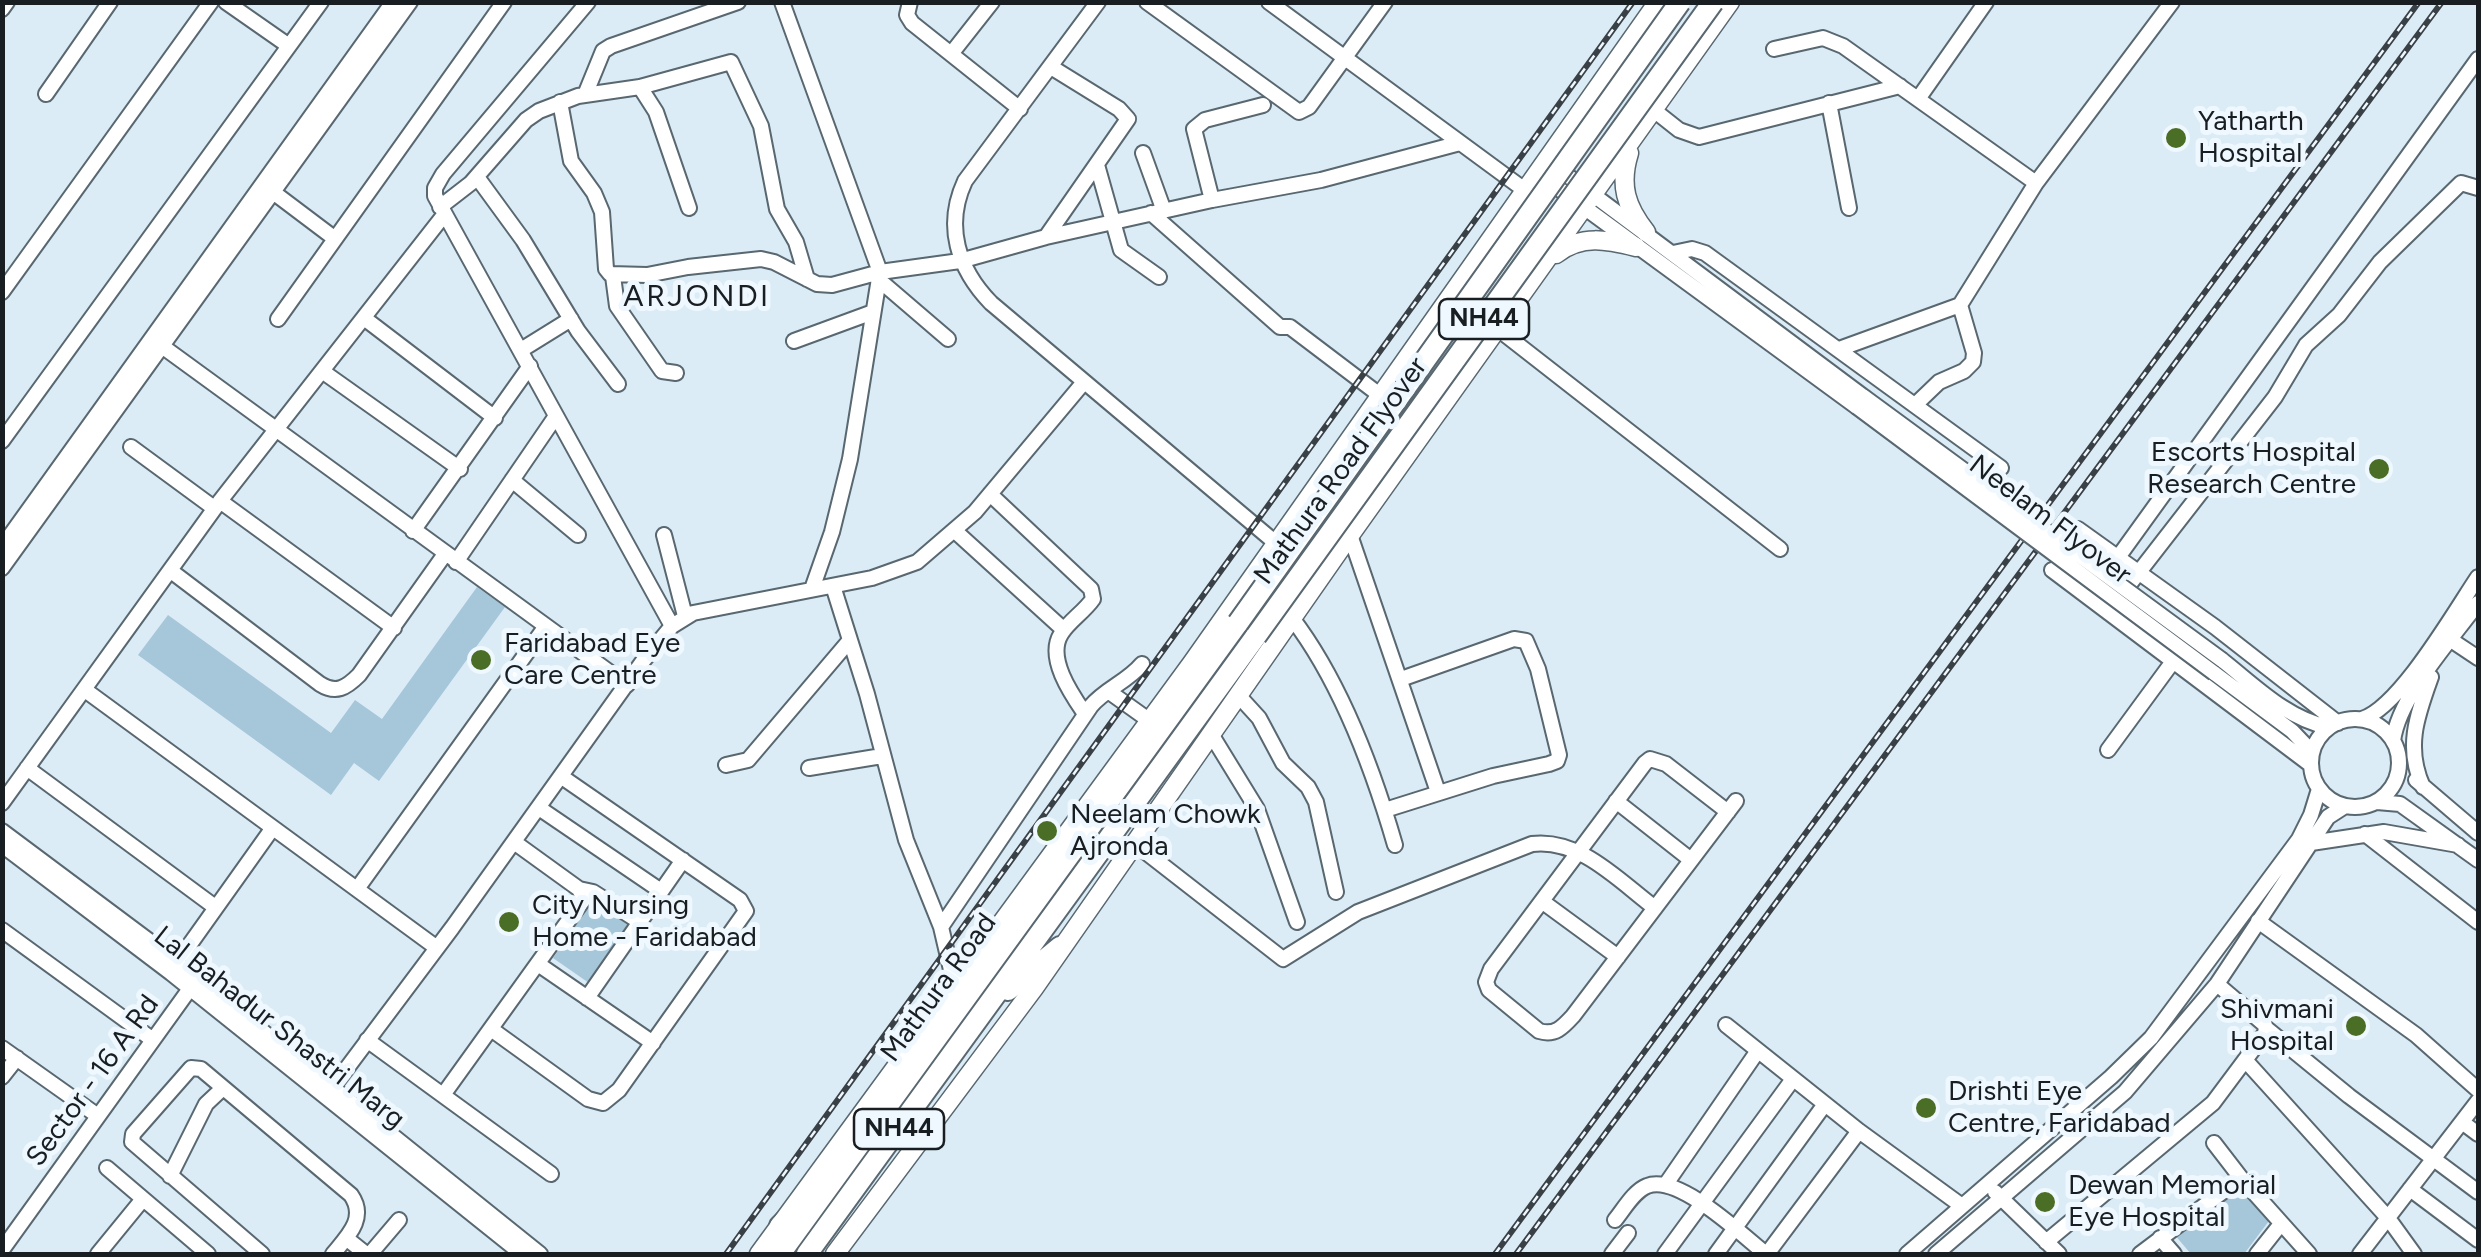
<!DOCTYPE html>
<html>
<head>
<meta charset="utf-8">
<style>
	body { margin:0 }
	#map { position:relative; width:2481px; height:1257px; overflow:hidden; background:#dbecf6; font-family:Figtree,sans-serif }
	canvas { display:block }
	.frame { position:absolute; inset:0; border:5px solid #181e22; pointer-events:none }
</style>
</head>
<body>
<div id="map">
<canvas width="2481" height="1257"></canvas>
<div class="frame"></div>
</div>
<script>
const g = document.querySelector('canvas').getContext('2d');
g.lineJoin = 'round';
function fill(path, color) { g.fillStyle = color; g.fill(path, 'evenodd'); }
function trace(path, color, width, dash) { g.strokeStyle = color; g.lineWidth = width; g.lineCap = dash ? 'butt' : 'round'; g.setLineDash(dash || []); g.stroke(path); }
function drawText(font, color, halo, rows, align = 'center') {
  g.font = font + ' Figtree,sans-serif'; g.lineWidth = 10; g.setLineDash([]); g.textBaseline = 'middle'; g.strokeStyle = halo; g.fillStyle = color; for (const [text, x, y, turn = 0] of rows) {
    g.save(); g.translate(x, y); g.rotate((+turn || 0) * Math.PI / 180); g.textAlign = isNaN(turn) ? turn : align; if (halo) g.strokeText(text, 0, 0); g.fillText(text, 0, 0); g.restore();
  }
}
const green = new Path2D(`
	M477,587L505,607L379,781L354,763L331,795L138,655L168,615L331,733L355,700L382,719Z
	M595,899L630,924L589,983L553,958Z
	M2240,1177L2272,1217L2244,1254H2191L2174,1234Z`);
const minor = new Path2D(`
	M226,2L289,46
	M588,2L443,174L435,188V196L672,626
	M782,2L880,272L850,459L832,532L812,589
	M910,2L907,15L912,23L1020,109
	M1098,2L965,181C944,226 958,269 991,303L1277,544
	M1147,2L1299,112L1309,107L1385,2
	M1269,2L1526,191
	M2,9L7,2
	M1774,49L1823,38L1843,46L2036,183
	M951,54L992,2
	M640,87L656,112L689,208
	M46,94L110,2
	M585,95L603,51L611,46L738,2
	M1918,99L1986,2
	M560,102L571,161L594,193L602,212L606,269L610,274L647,275L688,267L761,259L774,262L817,284L832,285L880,272L960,261L1046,237L1212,200L1321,180L1460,143
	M1829,103L1849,208
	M1655,111L1679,130L1699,137L1900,86
	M1143,153L1164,211
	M1097,165L1121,250L1159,277
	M1556,167L1864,397
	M477,177L523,240L578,331L618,384
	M1547,180L1857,407
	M273,192L334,238
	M1212,200L1194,129L1205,120L1263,105
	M440,207L471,183L526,120L539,111L578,96L640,87L731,62L761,126L777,209L796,242L807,279
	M1151,213L1280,327H1290L1381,396
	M1046,237L1128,119L1119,109L1051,67
	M1673,253L1692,249L1705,253L2001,468
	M613,276L617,306L662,371L676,373
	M878,279L948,339
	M2,292L211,2
	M364,318L495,418
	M278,319L504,2
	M1498,329L1780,549
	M155,341L627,685
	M794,341L873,312
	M1839,349L1960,305L2036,183L2172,2
	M521,350L571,319
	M322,371L460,469
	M1915,405L1939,382L1964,371L1973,362L1974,353L1960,305
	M2,441L321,2
	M131,447L214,508
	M512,480L578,535
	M990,494L1091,589L1093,599C1084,612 1069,621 1061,634C1046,658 1072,695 1085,714
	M220,501L394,628
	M2078,529L2215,627L2338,723
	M413,531L530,366
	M955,531L1064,630
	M664,535L685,616
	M1350,535L1438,792
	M2,547L393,2
	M2119,556L2478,59
	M456,562L556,416
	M2,568L410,2
	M2052,570L2311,765
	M171,571L320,684C336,694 346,688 359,675L445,554
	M833,586L867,694L906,840L941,927L955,987
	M2108,612L2275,397L2306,345L2339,315L2380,262L2461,183L2478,188
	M1292,618C1340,681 1373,769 1395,845
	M2451,640L2478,658
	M2222,660C2254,685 2287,719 2328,727
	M2214,673L2292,731L2312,752
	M85,690L437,948
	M1108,691L1150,721
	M1238,695L1259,718L1283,763L1308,787L1316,802L1336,892
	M2311 763a44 44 0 1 1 88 0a44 44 0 1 1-88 0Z
	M2362,719C2400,707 2455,611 2478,577
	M1211,734L1257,809L1297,922
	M2393,741C2399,696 2451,640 2478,603
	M2108,750L2174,660
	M726,765L748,760L850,640
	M27,768L215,907
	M809,768L882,756
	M2416,780L2478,833
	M2423,787C2405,747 2417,716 2431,677
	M1616,801L1691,860
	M2377,802L2400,804L2478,860
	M2,803L220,501L444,215
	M539,808L661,891
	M1385,810L1493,776L1549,764L1557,761L1559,755L1538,669L1526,641L1514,639L1401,679
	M1728,812L1666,764L1650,759L1645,763L1491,969L1486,982L1489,990L1539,1031C1555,1036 1563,1027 1573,1016L1736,801
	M2,831L160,949L540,1254
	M2365,834L2478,922
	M1134,843L1283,959L1358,912L1532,844C1580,838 1619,881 1655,908
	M2311,843L2384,832L2458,845
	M2,845L171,973L522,1254
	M357,889L546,626
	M579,889L593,892L640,922
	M1543,902L1618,957
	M2258,921L2416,1035L2478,1090
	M941,927L1091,706C1105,689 1127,682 1142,664
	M2,930L153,1040
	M183,954L272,829
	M538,964L653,1043
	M587,998L683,860
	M1726,1025L1859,1131L1962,1206
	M491,1029L588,1099L603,1103L619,1090L746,911L740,900L562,777
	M2267,1029L2349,1096L2478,1192
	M367,1040L551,1174
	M2,1048L98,1116
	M2246,1061L2388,1218L2414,1254
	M2,1077L17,1058
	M443,1095L584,899L579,889L514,842
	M326,1096L452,928L643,661L672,626L693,613L872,578L917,562L975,512L1084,382
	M2462,1122L2478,1134
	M2214,1143L2241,1178
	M107,1168L208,1254
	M170,1176L206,1104L223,1088
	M1666,1184L1757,1052
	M2410,1189L2478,1240
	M1995,1192L2059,1254
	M1615,1220C1624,1209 1634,1191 1647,1186C1678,1173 1742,1235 1766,1254
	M346,1238L366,1254
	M2160,1238L2174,1254
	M2046,1242L2213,1103L2266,1032L2265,1025L2217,984
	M2,1250L194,983
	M98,1254L143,1199
	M262,1254L132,1142L133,1134L191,1068L201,1069L351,1195C367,1218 348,1236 333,1254
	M370,1254L399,1220
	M1612,1254L1628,1233
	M1665,1254L1793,1079
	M1716,1254L1825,1104
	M1767,1254L1859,1131
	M1907,1254L2111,1077L2151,1038L2299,839L2311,815L2319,789
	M1936,1254L2125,1092L2217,984L2328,817L2345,806
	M2140,1254L2241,1178L2309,1254
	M2257,1254L2280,1225
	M2360,1254L2478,1101`);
const major = new Path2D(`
	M1629,153C1619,185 1626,207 1646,232
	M1556,254C1582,234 1607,240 1636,247
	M759,1254L1192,663L1658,2
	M835,1254L1034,988L1350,535L1730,2`);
const highway = new Path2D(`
	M1008,990L1060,947
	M780,1226L811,1195
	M780,1254L1238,623
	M807,1254L1256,636`);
const rail = new Path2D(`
	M726,1254L1633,2
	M1495,1254L2419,2
	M1516,1254L2442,2`);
const minorBridge = new Path2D(`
	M1864,397L2222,660
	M1857,407L2214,673`);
const highwayBridge = new Path2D(`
	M1238,623L1680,2
	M1256,636L1713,2`);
const markers = [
	[2176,138,12,"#4b6e26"],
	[2379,469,12,"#4b6e26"],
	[481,660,12,"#4b6e26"],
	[1047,831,12,"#4b6e26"],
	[509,922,12,"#4b6e26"],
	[2356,1026,12,"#4b6e26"],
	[1926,1108,12,"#4b6e26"],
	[2045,1202,12,"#4b6e26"]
];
const shields = [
	[1484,319,90],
	[899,1129,90]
];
const shieldNames = [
	["NH44",1484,319],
	["NH44",899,1129]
];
const poiNames = [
	["Yatharth",2198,122],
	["Hospital",2198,154],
	["Escorts Hospital",2356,453,"right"],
	["Research Centre",2356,485,"right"],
	["Faridabad Eye",504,644],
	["Care Centre",504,676],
	["Neelam Chowk",1070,815],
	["Ajronda",1070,847],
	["City Nursing",532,906],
	["Home - Faridabad",532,938],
	["Shivmani",2334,1010,"right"],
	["Hospital",2334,1042,"right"],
	["Drishti Eye",1948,1092],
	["Centre, Faridabad",1948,1124],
	["Dewan Memorial",2068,1186],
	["Eye Hospital",2068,1218]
];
const streetNames = [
	["Mathura Road Flyover",1341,471,-54],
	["Neelam Flyover",2050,520,37],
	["Mathura Road",939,988,-54],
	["Lal Bahadur Shastri Marg",279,1028,38],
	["Sector - 16 A Rd",93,1081,-54]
];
const neighbourhoodNames = [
	["ARJONDI",697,297]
];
fill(green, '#a6c6d9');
trace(minor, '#586770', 18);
trace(major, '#586770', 21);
trace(highway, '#586770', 24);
trace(minor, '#fff', 14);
trace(major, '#fff', 18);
trace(highway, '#fff', 20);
trace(rail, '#3a4146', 6);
trace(rail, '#eef8fe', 2.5, [8]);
trace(minorBridge, '#586770', 18, []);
trace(highwayBridge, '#586770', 24, []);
trace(minorBridge, '#fff', 14);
trace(highwayBridge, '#fff', 20);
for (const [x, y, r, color] of markers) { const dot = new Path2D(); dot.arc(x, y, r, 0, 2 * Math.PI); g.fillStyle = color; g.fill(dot); trace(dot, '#eef8fe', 4); }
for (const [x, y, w] of shields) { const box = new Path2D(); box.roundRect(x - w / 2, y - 20, w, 40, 8); g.fillStyle = '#eef8fe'; g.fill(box); trace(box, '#181e22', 2.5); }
drawText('bold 25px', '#181e22', null, shieldNames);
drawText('28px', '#181e22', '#eef8fe', poiNames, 'left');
drawText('28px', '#181e22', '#eef8fe', streetNames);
g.letterSpacing = '2.5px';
drawText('30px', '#181e22', '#eef8fe', neighbourhoodNames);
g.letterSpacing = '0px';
</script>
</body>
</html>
